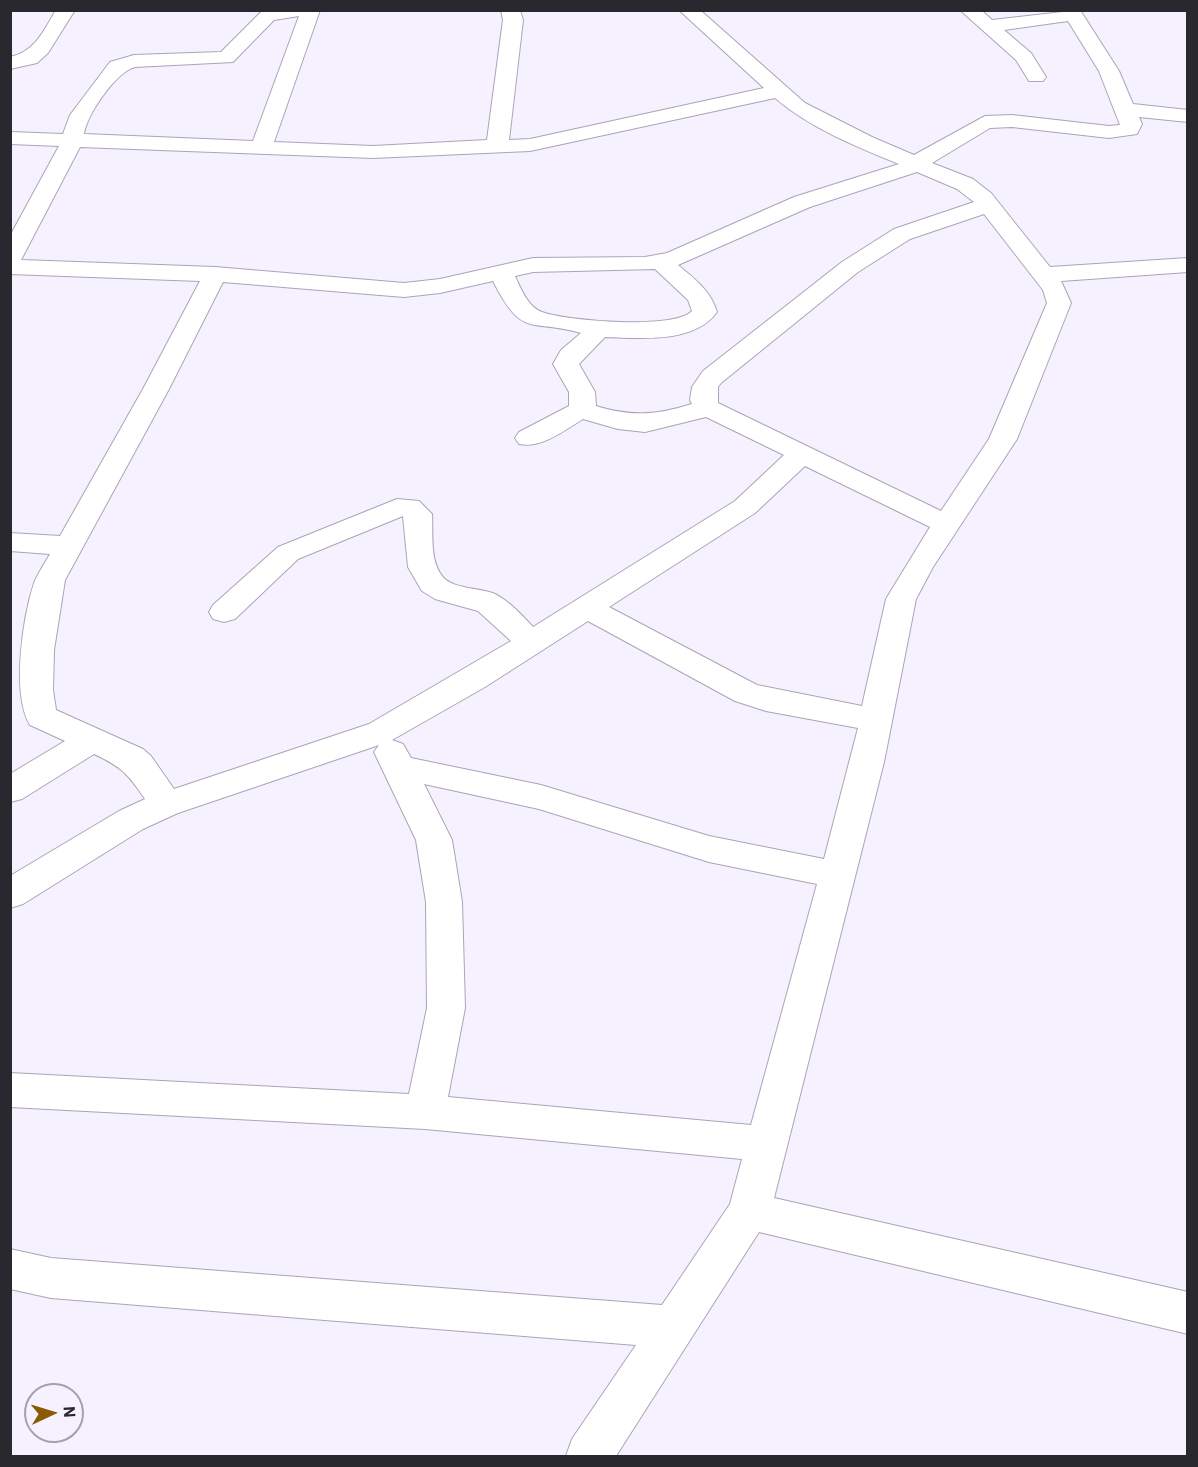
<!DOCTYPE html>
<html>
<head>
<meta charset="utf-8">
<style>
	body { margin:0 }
	#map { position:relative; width:1198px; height:1467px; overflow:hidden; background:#f5f1fe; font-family:"IBM Plex Sans",sans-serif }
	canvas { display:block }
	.frame { position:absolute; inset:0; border:12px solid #29282e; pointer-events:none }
	.north { position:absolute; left:24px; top:1383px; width:60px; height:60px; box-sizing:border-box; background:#f5f1fe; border:2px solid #a3a1ab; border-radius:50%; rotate:86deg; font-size:16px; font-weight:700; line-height:24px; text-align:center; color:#29282e }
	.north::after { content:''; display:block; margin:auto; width:21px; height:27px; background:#8c5a05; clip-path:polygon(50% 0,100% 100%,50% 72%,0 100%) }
</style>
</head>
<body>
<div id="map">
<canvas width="1198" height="1467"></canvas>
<div class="frame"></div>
<div class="north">N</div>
</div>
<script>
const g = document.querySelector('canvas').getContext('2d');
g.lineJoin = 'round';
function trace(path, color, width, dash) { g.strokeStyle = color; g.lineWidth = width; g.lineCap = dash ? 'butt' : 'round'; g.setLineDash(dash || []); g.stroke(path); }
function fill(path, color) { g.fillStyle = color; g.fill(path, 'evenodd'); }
const street = new Path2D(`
	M56,10H75L48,53L37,63L10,69V57C35,52 44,30 56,10Z
	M263,10H320L274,142L373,146L487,140L503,20L501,10H520L523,20L509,140L530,139L764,88L679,10H700L805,103L872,137L914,155L985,116L1012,115L1109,126L1120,125L1099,71L1068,21L1004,30L1031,53L1046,77L1043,81H1029L1016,60L960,10H981L992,20L1080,10L1119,71L1133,104L1188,110V122L1139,117L1142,124L1137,134L1109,138L1012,127L990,128L932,163L973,179L991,193L1050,267L1188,258V272L1061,281L1071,303L1017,439L933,567L916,599L884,762L774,1198L1188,1292V1334L759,1232L616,1456H566L572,1439L636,1345L51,1298L10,1289V1249L51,1258L662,1305L730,1204L742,1159L425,1129L10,1107V1073L409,1094L427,1008L426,902L416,840L374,752L379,745L178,813L143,829L23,904L10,908V876L119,811L145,799C128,774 122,767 94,754L22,799L10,802V774L65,741L30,725C11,693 23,617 34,583C38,573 45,563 50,554L10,551V533L60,536L143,389L200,281L10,274V236L59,146L10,144V132L63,134L70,115L110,62L134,55L221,52ZM299,16L253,141L84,134C87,114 116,72 135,67L233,62L274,20ZM775,98C810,128 857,147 899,164L794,197L667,253L645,257L533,258L440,279L404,283L215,267L21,260L80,147L373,158L530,151ZM917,172L957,189L974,202L894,229L842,262L703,371L692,387L690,400L692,404C657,415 631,417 596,406L595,392L579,364L605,337C640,338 694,344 717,312C711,291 695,279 678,265L810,207ZM984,214L1043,290L1047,303L989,439L941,511L718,403V387L721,383L858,272L910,239ZM655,269L688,300L692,311C675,330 566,321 542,312C528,307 521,289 515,276L533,272ZM493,281C523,340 530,318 581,333L561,350L553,364L569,392V406L519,432L515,438L519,444C541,449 565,430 583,419L618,429L645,432L706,417L784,455L735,501L533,627C522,615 510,602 495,594C479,587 449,590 440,573C430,557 433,532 432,514L419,501L397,499L278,547L213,605L209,612L213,619L224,622L235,619L298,559L403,516L408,567L422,591L435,599L478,611L511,641L369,724L174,789L151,756L143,749L56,710L53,690L54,650L65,580L169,389L223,282L404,297L440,293ZM805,466L930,527L886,599L862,706L757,685L609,607L755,513ZM588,621L735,701L766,711L858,728L824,859L709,836L541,785L411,758L403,744L392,740L485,687ZM424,784L539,809L709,862L817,884L751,1125L448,1097L465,1008L462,902L452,840Z`);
trace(street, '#aaa5b5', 2);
fill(street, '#fff');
</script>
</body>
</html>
